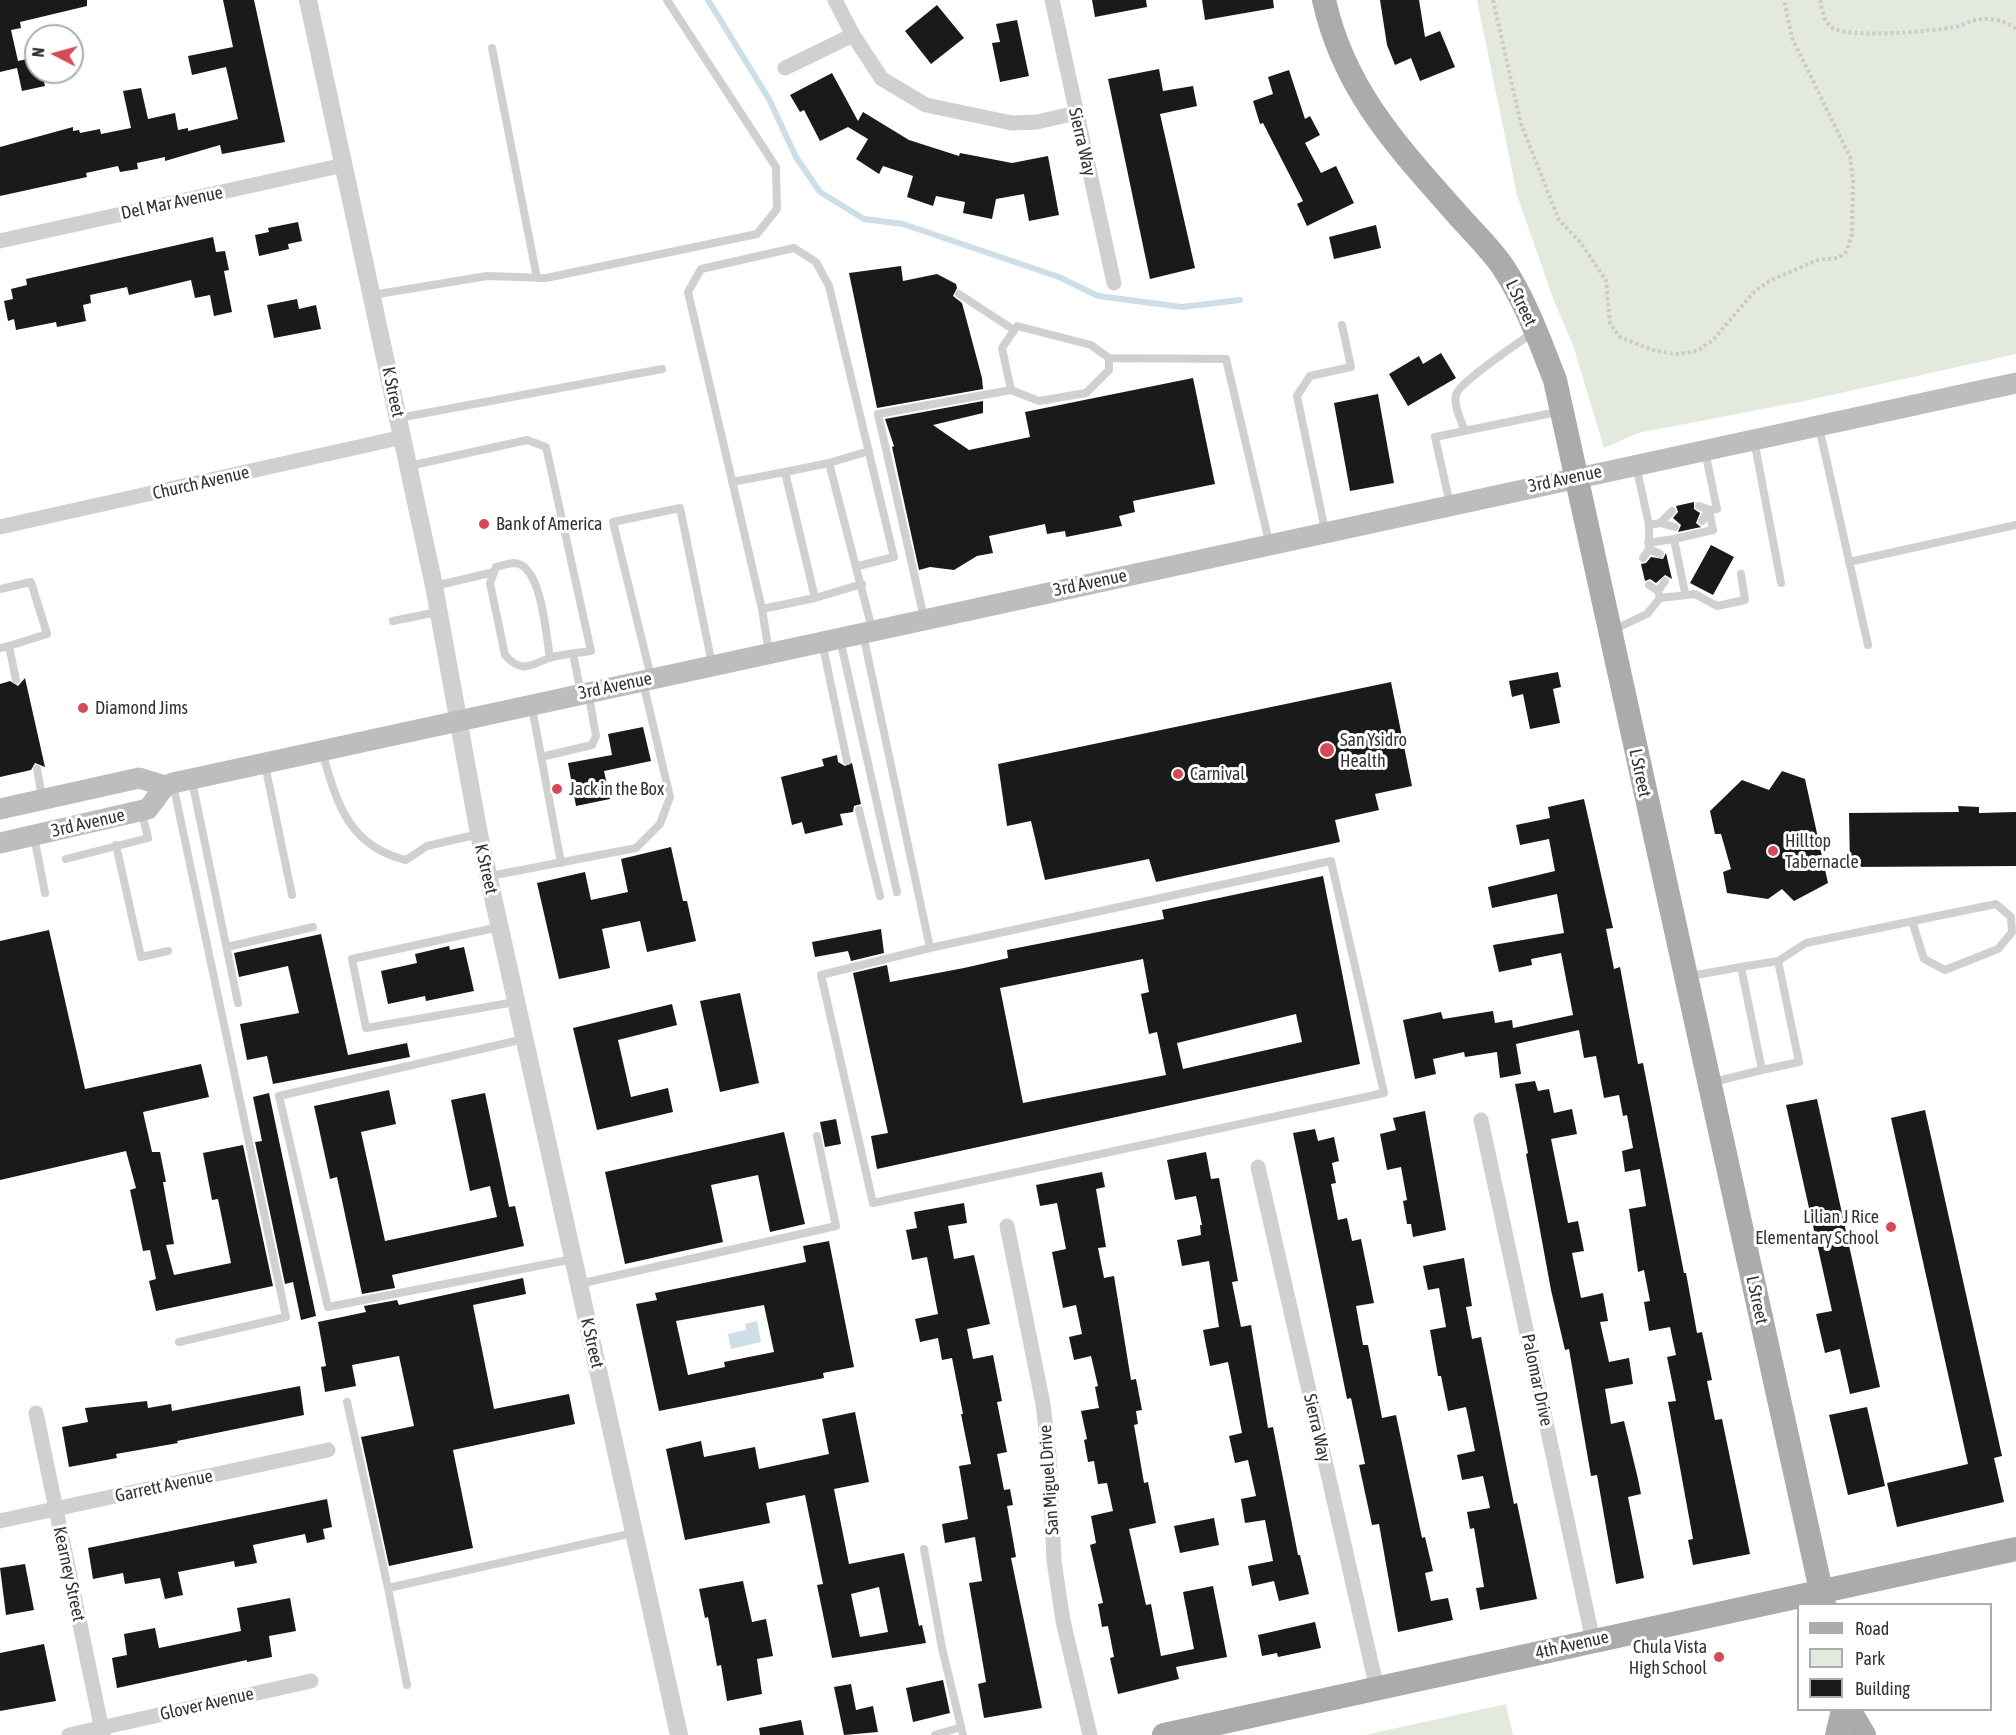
<!DOCTYPE html>
<html>
<head>
<meta charset="utf-8">
<style>
	body { margin:0 }
	#map { position:relative; width:2016px; height:1735px; overflow:hidden; background:#fff; font-family:"Asap Condensed",sans-serif }
	canvas { display:block }
	.legend { position:absolute; left:1797px; top:1603px; width:195px; height:108px; box-sizing:border-box; background:#fff; border:2px solid #adadad; margin:0; padding:8px 10px; list-style:none; font-size:18px; color:#333 }
	.legend li { display:flex; align-items:center; gap:12px; height:30px }
	.legend b { width:30px; border:2px solid #adadad }
	.north { position:absolute; left:24px; top:24px; width:60px; height:60px; box-sizing:border-box; background:#fff; border:2px solid #adadad; border-radius:50%; rotate:276deg; font-size:16px; font-weight:700; line-height:24px; text-align:center; color:#333 }
	.north::after { content:''; display:block; margin:auto; width:21px; height:27px; background:#d64956; clip-path:polygon(50% 0,100% 100%,50% 72%,0 100%) }
</style>
</head>
<body>
<div id="map">
<canvas width="2016" height="1735"></canvas>
<ul class="legend">
<li><b style="height:8px;background:#ababab"></b>Road</li>
<li><b style="height:16px;background:#e3e9dd"></b>Park</li>
<li><b style="height:16px;background:#1a1a1a"></b>Building</li>
</ul>
<div class="north">N</div>
</div>
<script>
const g = document.querySelector('canvas').getContext('2d');
g.lineJoin = 'round';
function fill(path, color) { g.fillStyle = color; g.fill(path, 'evenodd'); }
function trace(path, color, width, dash) { g.strokeStyle = color; g.lineWidth = width; g.lineCap = dash ? 'butt' : 'round'; g.setLineDash(dash || []); g.stroke(path); }
function drawText(font, color, halo, rows, align = 'center') {
  g.font = font + ' "Asap Condensed",sans-serif'; g.lineWidth = 6; g.setLineDash([]); g.textBaseline = 'middle'; g.strokeStyle = halo; g.fillStyle = color; for (const [text, x, y, turn = 0] of rows) {
    g.save(); g.translate(x, y); g.rotate((+turn || 0) * Math.PI / 180); g.textAlign = isNaN(turn) ? turn : align; if (halo) g.strokeText(text, 0, 0); g.fillText(text, 0, 0); g.restore();
  }
}
const green = new Path2D(`
	M1477,0H2016V354L1804,401L1638,433L1604,448L1573,345L1554,301L1517,195Z
	M1506,1704L1513,1735H1365Z`);
const water = new Path2D(`
	M757,1321L761,1342L731,1349L728,1334L746,1330L745,1324Z`);
const stream = new Path2D(`
	M708,0L769,99L796,157L820,192L864,219L903,224L1059,277L1098,296L1182,307L1240,300`);
const building = new Path2D(`
	M0,0H87V6L20,22L21,28L11,30L18,61L36,57V72H42L45,86L22,91L17,68L0,72Z
	M223,0H254L285,142L222,154L220,145L165,161V157L137,163L138,169L120,172L118,166L86,173L87,177L0,196V147L73,127V131L79,130L80,133L100,129L101,134L131,128L123,91L141,88L148,119L175,113L178,130L188,128V131L238,119L226,67L192,75L188,56L233,47Z
	M1092,0H1146L1147,7L1095,17Z
	M1202,0H1273L1274,8L1205,20Z
	M1380,0H1419L1425,37L1440,31L1455,67L1420,81L1411,58L1395,65L1387,45Z
	M937,5L964,38L931,64L905,31Z
	M1017,20L1029,76L1000,82L992,43L1000,42L996,24Z
	M1159,69L1163,91L1193,86L1197,106L1160,114L1195,268L1150,279L1108,79Z
	M1289,70L1305,119L1310,116L1320,135L1305,143L1321,173L1336,166L1354,203L1307,226L1297,204L1303,201L1263,123L1260,124L1253,101L1273,94L1268,77Z
	M832,73L858,121L863,112L909,140L959,156L960,153L1012,163L1048,156L1059,215L1029,221L1024,194L996,199L992,219L963,213L965,202L936,196L933,206L907,197L913,176L883,166L879,174L856,159L868,139L848,127L820,141L804,110L800,112L790,95Z
	M298,222L302,241L288,244L289,249L259,256L255,235L269,232L268,228Z
	M1376,225L1381,248L1334,259L1329,237Z
	M213,237L216,252L225,251L229,270L224,271L232,312L214,316L210,295L195,298L191,280L129,295L127,287L90,295L91,303L83,305L86,321L57,327L56,322L16,330L14,319L8,321L4,301L13,299L11,289L27,285L26,279Z
	M901,266L903,281L937,274L956,284L957,288L953,296L962,303L982,378L983,389L877,408L849,273Z
	M297,299L299,309L316,305L321,329L274,338L267,305Z
	M1441,353L1456,378L1408,406L1389,374L1419,356L1423,364Z
	M1193,378L1215,484L1133,501L1135,512L1119,516L1122,526L1066,537L1065,531L1047,534L1045,524L989,536L993,553L977,556L954,570L930,567L919,570L892,447L894,446L885,419L983,401V413L933,425L969,450L1030,437L1025,412Z
	M1378,394L1394,483L1350,491L1334,403Z
	M1694,502V509L1700,513L1696,523L1701,527L1678,532L1681,525L1673,518L1678,512L1676,506Z
	M1711,545L1734,557L1713,595L1690,583Z
	M1666,553L1672,579L1665,575L1656,583L1650,579L1645,581L1641,564L1646,563L1651,557L1663,559Z
	M1558,672L1561,687L1553,689L1560,723L1530,729L1523,694L1512,697L1509,681Z
	M25,678L45,767L35,763L31,770L0,777V684L10,681L18,686Z
	M1391,682L1412,786L1375,794L1379,810L1335,820L1340,842L1156,882L1149,859L1045,880L1031,821L1007,826L998,764Z
	M643,727L651,761L604,771L610,799L576,806L568,763L612,755L608,734Z
	M837,755L838,762L845,766L852,763L861,804L854,806L853,812L840,814L843,825L805,834L802,822L792,825L781,777L824,766L822,759Z
	M1782,771L1805,779L1828,883L1794,901L1782,889L1768,899L1727,893L1723,872L1731,869L1721,834H1715L1710,811L1742,780L1769,790Z
	M1584,799L1613,928L1606,929L1614,969L1620,967L1638,1064L1643,1063L1684,1273H1686L1697,1333L1702,1332L1712,1380L1707,1381L1715,1420L1722,1419L1750,1554L1693,1565L1688,1540L1693,1539L1668,1402L1676,1401L1667,1357L1676,1355L1670,1327L1649,1331L1644,1302L1650,1301L1644,1270L1638,1272L1629,1209L1646,1206L1640,1169L1625,1172L1622,1151L1633,1148L1627,1115L1623,1116L1619,1095L1604,1098L1596,1056L1584,1058L1579,1030L1516,1044L1521,1074L1500,1078L1497,1052L1465,1057L1464,1052L1433,1059L1436,1074L1415,1079L1403,1020L1441,1012L1443,1019L1493,1011L1495,1023L1512,1020L1513,1028L1573,1015L1561,953L1531,959L1532,965L1499,972L1493,945L1564,933L1557,894L1492,908L1488,887L1555,871L1549,839L1520,845L1516,825L1550,818L1548,807Z
	M1958,806L1979,807V813L2016,812V866L1850,867L1849,813L1959,812Z
	M671,847L683,901H687L696,941L647,952L640,921L602,929L610,968L559,979L537,883L585,872L591,900L628,892L621,859Z
	M1323,876L1360,1064L877,1169L871,1136L888,1133L853,973L887,965L890,982L964,968L1008,958L1007,950L1164,919L1162,910ZM1143,959L1149,992L1141,994L1149,1034L1157,1032L1166,1075L1023,1103L1000,988ZM1296,1014L1302,1042L1183,1069L1177,1043Z
	M881,929L884,953L851,961L848,951L815,957L812,942Z
	M49,930L85,1089L201,1064L209,1097L143,1112L152,1152H160L166,1182H163L174,1244L166,1245L174,1275L231,1263L218,1199L212,1200L203,1153L243,1145L273,1286L156,1311L149,1281L156,1279L150,1250L143,1251L130,1190L136,1188L126,1151L0,1180V941Z
	M321,934L348,1055L407,1043L410,1057L273,1084L267,1056L247,1060L240,1024L299,1013L288,966L239,977L234,953Z
	M449,946L450,950L464,947L474,991L426,1001L425,996L388,1004L381,971L417,963L415,954Z
	M740,993L759,1083L720,1092L700,1001Z
	M672,1004L677,1025L618,1040L631,1097L668,1088L673,1112L597,1130L573,1028Z
	M1535,1081L1538,1091L1549,1089L1554,1113L1572,1109L1577,1134L1551,1139L1568,1223L1578,1221L1584,1251L1572,1253L1581,1298L1603,1293L1608,1321L1600,1322L1609,1362L1629,1358L1633,1384L1605,1389L1611,1424L1624,1421L1638,1479L1641,1494L1628,1497L1644,1578L1616,1584L1597,1475L1591,1476L1569,1349L1565,1350L1551,1290L1526,1154L1528,1153L1515,1084Z
	M389,1090L396,1124L361,1132L385,1241L497,1217L490,1186L470,1191L451,1100L485,1093L509,1207L515,1206L524,1246L392,1275L395,1288L362,1294L337,1177L330,1179L314,1106Z
	M269,1093L316,1316L301,1320L293,1282L285,1284L255,1142L262,1141L253,1097Z
	M1817,1099L1880,1387L1850,1394L1840,1349L1825,1353L1816,1314L1832,1311L1786,1105Z
	M1925,1110L2002,1456L1994,1458L2004,1502L1897,1527L1887,1483L1968,1464L1891,1118Z
	M1425,1111L1446,1230L1413,1237L1411,1224H1407L1403,1201L1407,1200L1401,1167L1387,1170L1380,1134L1396,1130L1393,1118Z
	M836,1119L841,1144L825,1147L820,1122Z
	M1315,1129L1318,1141L1334,1137L1339,1161L1332,1163L1336,1183L1331,1184L1338,1220L1347,1218L1352,1241L1361,1239L1374,1303L1356,1306L1363,1345H1368L1382,1418L1396,1415L1422,1538L1425,1537L1433,1571L1425,1573L1431,1601L1448,1598L1453,1620L1398,1632L1379,1524L1372,1525L1359,1465L1365,1464L1351,1398L1347,1399L1293,1133Z
	M784,1132L805,1224L770,1232L758,1175L711,1185L723,1242L625,1264L605,1172Z
	M1206,1152L1211,1179L1219,1178L1238,1281L1232,1282L1241,1327L1251,1325L1268,1428L1273,1427L1298,1555H1300L1309,1594L1279,1601L1274,1581L1252,1586L1248,1566L1273,1561L1265,1520L1245,1523L1241,1499L1256,1496L1248,1460L1235,1463L1229,1436L1242,1433L1228,1362L1210,1366L1203,1330L1219,1327L1209,1261L1182,1266L1177,1240L1201,1235L1200,1225H1202L1196,1196L1175,1200L1167,1160Z
	M1102,1172L1105,1187L1096,1189L1106,1247L1098,1248L1104,1278L1114,1276L1131,1380L1136,1379L1142,1410L1136,1411L1138,1424L1134,1425L1144,1483L1148,1482L1156,1523L1129,1529L1146,1605L1151,1604L1161,1656L1194,1649L1183,1592L1213,1586L1227,1657L1176,1667L1179,1679L1118,1694L1110,1658L1114,1657L1108,1626L1102,1627L1098,1604L1103,1603L1090,1545L1096,1543L1091,1516L1113,1511L1107,1483L1098,1484L1094,1461L1088,1462L1084,1440L1087,1439L1081,1411L1099,1408L1095,1387L1098,1386L1091,1356L1074,1360L1069,1337L1082,1334L1076,1305L1063,1308L1052,1252L1066,1249L1057,1203L1040,1206L1036,1185Z
	M964,1203L967,1223L948,1226L954,1259L974,1255L990,1324L967,1329L973,1359L993,1355L1002,1401L997,1402L1007,1452L997,1454L1004,1490L1010,1489L1013,1505L1007,1506L1016,1557L1011,1558L1042,1708L984,1718L978,1684L986,1682L969,1583L982,1581L975,1537L945,1543L942,1524L968,1519L959,1466L971,1464L961,1414H963L952,1358L942,1360L938,1338L920,1342L915,1319L938,1314L927,1257L912,1260L906,1230L917,1228L914,1212Z
	M829,1241L854,1367L823,1373L824,1378L659,1411L636,1304L657,1300L655,1293L806,1262L803,1246ZM764,1305L774,1352L724,1362L725,1367L688,1375L676,1321Z
	M1464,1258L1472,1306L1466,1307L1472,1339L1481,1337L1514,1504L1517,1503L1537,1599L1480,1610L1476,1588L1484,1587L1474,1528L1470,1529L1467,1512L1490,1508L1483,1476L1462,1480L1457,1455L1475,1451L1466,1407L1448,1411L1441,1376H1438L1430,1330L1446,1327L1439,1288L1428,1290L1423,1266Z
	M523,1278L526,1294L473,1305L494,1409L569,1394L575,1424L453,1450L473,1548L389,1566L361,1437L414,1426L399,1356L352,1365L356,1386L325,1392L321,1367L326,1366L318,1322L366,1312L364,1306L397,1300L399,1305Z
	M300,1386L304,1415L177,1441L178,1443L116,1454L117,1458L69,1467L62,1427L88,1422L85,1408L147,1401L148,1408L171,1404L172,1411Z
	M1867,1407L1885,1486L1848,1495L1829,1415Z
	M855,1412L869,1482L834,1489L849,1564L904,1553L919,1626L922,1625L926,1643L832,1658L817,1585L823,1584L805,1495L766,1503L770,1523L685,1540L666,1449L701,1441L704,1457L755,1447L759,1469L829,1454L822,1419ZM879,1587L888,1632L860,1637L851,1594Z
	M327,1499L332,1527L323,1529L325,1539L307,1543L305,1534L253,1545L257,1563L235,1567L234,1561L178,1572L183,1595L165,1599L160,1578L125,1584L123,1573L93,1579L88,1548Z
	M1214,1518L1219,1545L1180,1553L1174,1526Z
	M25,1564L34,1610L6,1615L0,1568Z
	M743,1581L752,1622L766,1619L773,1656L757,1659L762,1694L727,1701L721,1665L717,1666L708,1617L705,1618L699,1589Z
	M290,1598L296,1631L269,1636L272,1657L247,1662V1660L117,1688L112,1658L127,1655L124,1634L155,1628L159,1648L241,1631L237,1608Z
	M1315,1622L1321,1648L1278,1657L1277,1653L1262,1656L1258,1635Z
	M44,1644L56,1701L0,1711V1653Z
	M943,1680L950,1713L913,1722L906,1688Z
	M851,1684L856,1710L873,1706L878,1732L844,1735L834,1687Z
	M801,1720L804,1735H760L759,1728Z`);
const path = new Path2D(`
	M1493,0L1521,124L1559,220L1580,242L1606,280L1610,324L1620,337L1653,350L1676,354L1697,351L1713,340L1753,293L1769,281L1818,260L1838,258L1846,252L1852,234L1853,181L1850,157L1792,38L1784,0
	M1820,0C1822,9 1823,19 1830,26C1844,40 1933,31 1954,27C1962,26 1969,21 1976,20C1987,17 2008,21 2016,29`);
const service = new Path2D(`
	M492,48L537,278
	M959,294L1014,330
	M372,295L487,276L546,278L757,234L777,209L776,167L667,0
	M1109,358V370L1086,393L1039,401L1011,390L1002,348L1017,326L1091,345L1109,358L1226,359L1269,542
	M399,418L662,369
	M1819,427L1868,645
	M1465,431C1461,420 1453,405 1456,395C1459,382 1519,343 1532,333
	M1754,440L1781,583
	M829,463L869,451
	M1636,465L1649,525L1660,523L1672,511
	M409,466L527,440L546,447L591,651C578,653 565,654 552,657C533,663 523,676 505,655L490,583L496,567C501,566 509,563 514,563C542,564 546,636 550,658
	M785,472L829,463L872,629
	M732,482L785,472L815,598L862,584
	M1450,504L1435,437L1557,412
	M1699,506L1709,510L1702,521
	M1660,523L1675,527
	M1325,530L1297,396L1310,376L1351,367L1342,325
	M1648,543L1674,539
	M1649,549V525
	M1643,558L1649,549L1660,554
	M1849,562L2016,525
	M435,586L494,572
	M0,589L31,582L47,634L9,646
	M1658,591L1665,581
	M1685,593L1674,539L1713,530L1709,510L1717,509L1705,451
	M815,598L762,609L688,292L701,269L794,248L816,262L829,286L894,557L858,566
	M1660,598L1695,594L1717,606L1745,600L1741,574
	M762,609L769,652
	M924,618L878,414L1011,390
	M393,621L437,612
	M1613,630L1647,614L1660,598L1658,591L1649,585
	M863,634L930,948L821,975L873,1203L1384,1093L1331,861L930,948
	M840,639L897,892
	M822,642L847,761
	M0,648L9,646L16,680
	M573,654L581,693
	M651,677L613,522L680,508L712,664
	M532,708L561,863
	M322,752C337,803 348,846 406,860L427,846L479,834
	M541,757L592,745L596,736L589,696
	M265,765L292,895
	M37,769L42,797
	M192,781L238,1003
	M173,784L286,1317L179,1342
	M859,810L880,896
	M34,836L45,893
	M116,845L141,957L168,951
	M66,859L148,838L142,813
	M490,876L636,848L660,824L670,797L643,682
	M499,927L352,959L366,1028L515,1002
	M227,947L313,927
	M1778,961L1806,943L1996,904L2011,917L2012,932L1998,949L1945,970L1924,959L1912,921
	M1741,967L1778,961L1799,1062L1762,1070
	M1690,976L1741,967L1762,1070L1713,1082
	M524,1039L279,1096L328,1307L573,1259
	M579,1284L836,1226L817,1136
	M347,1402L388,1588L633,1533
	M924,1549L942,1648L963,1735
	M388,1588L407,1685
	M935,1735L961,1727`);
const minor = new Path2D(`
	M835,0L853,35L882,79L926,105L1012,123L1037,122L1076,113
	M1052,0L1114,283
	M785,68L853,35
	M0,241L344,165
	M0,527L403,437
	M1481,1120L1593,1641
	M1258,1167L1377,1689
	M1007,1226L1043,1404L1049,1456L1054,1561L1063,1621L1090,1735
	M36,1413L103,1735
	M0,1521L328,1450
	M69,1735L311,1681`);
const tertiary = new Path2D(`
	M308,0L434,586L479,834L679,1735`);
const secondary = new Path2D(`
	M0,809L139,778L165,786
	M0,843L148,809L165,786L173,783L2016,383`);
const primary = new Path2D(`
	M1324,0C1344,91 1399,148 1458,215C1473,232 1491,249 1503,267C1526,302 1540,342 1555,380L1824,1604
	M1849,1710L1864,1735
	M1164,1735L2016,1549
	M1837,1735L1843,1710`);
const markers = [
	[484,524,6,"#d64956"],
	[83,708,6,"#d64956"],
	[1327,750,8,"#d64956"],
	[1178,774,6,"#d64956"],
	[557,789,6,"#d64956"],
	[1773,851,6,"#d64956"],
	[1891,1227,6,"#d64956"],
	[1719,1657,6,"#d64956"]
];
const streetNames = [
	["Sierra Way",1082,142,77],
	["Del Mar Avenue",172,203,-12],
	["L Street",1521,303,64],
	["K Street",393,392,78],
	["3rd Avenue",1565,479,-12],
	["Church Avenue",201,483,-13],
	["3rd Avenue",1090,583,-12],
	["3rd Avenue",615,686,-12],
	["L Street",1640,773,78],
	["3rd Avenue",88,823,-13],
	["K Street",486,869,77],
	["L Street",1757,1300,78],
	["K Street",592,1343,77],
	["Palomar Drive",1537,1380,78],
	["Sierra Way",1317,1428,77],
	["San Miguel Drive",1049,1480,-94],
	["Garrett Avenue",164,1486,-12],
	["Kearney Street",69,1574,78],
	["4th Avenue",1572,1645,-13],
	["Glover Avenue",207,1704,-13]
];
const poiNames = [
	["Bank of America",496,524],
	["Diamond Jims",95,708],
	["San Ysidro",1340,740],
	["Health",1340,761],
	["Carnival",1190,774],
	["Jack in the Box",569,789],
	["Hilltop",1785,841],
	["Tabernacle",1785,862],
	["Lilian J Rice",1879,1217,"right"],
	["Elementary School",1879,1238,"right"],
	["Chula Vista",1707,1647,"right"],
	["High School",1707,1668,"right"]
];
fill(green, '#e3e9dd');
fill(water, '#ccdee7');
trace(stream, '#ccdee7', 6);
fill(building, '#1a1a1a');
trace(path, '#cacaca', 4, [3, 3]);
trace(service, '#d0d0d0', 8);
trace(minor, '#d0d0d0', 15);
trace(tertiary, '#d0d0d0', 18);
trace(secondary, '#bdbdbd', 21);
trace(primary, '#ababab', 24);
for (const [x, y, r, color] of markers) { const dot = new Path2D(); dot.arc(x, y, r, 0, 2 * Math.PI); g.fillStyle = color; g.fill(dot); trace(dot, '#fff', 2); }
drawText('18px', '#333', '#fff', streetNames);
drawText('18px', '#333', '#fff', poiNames, 'left');
</script>
</body>
</html>
